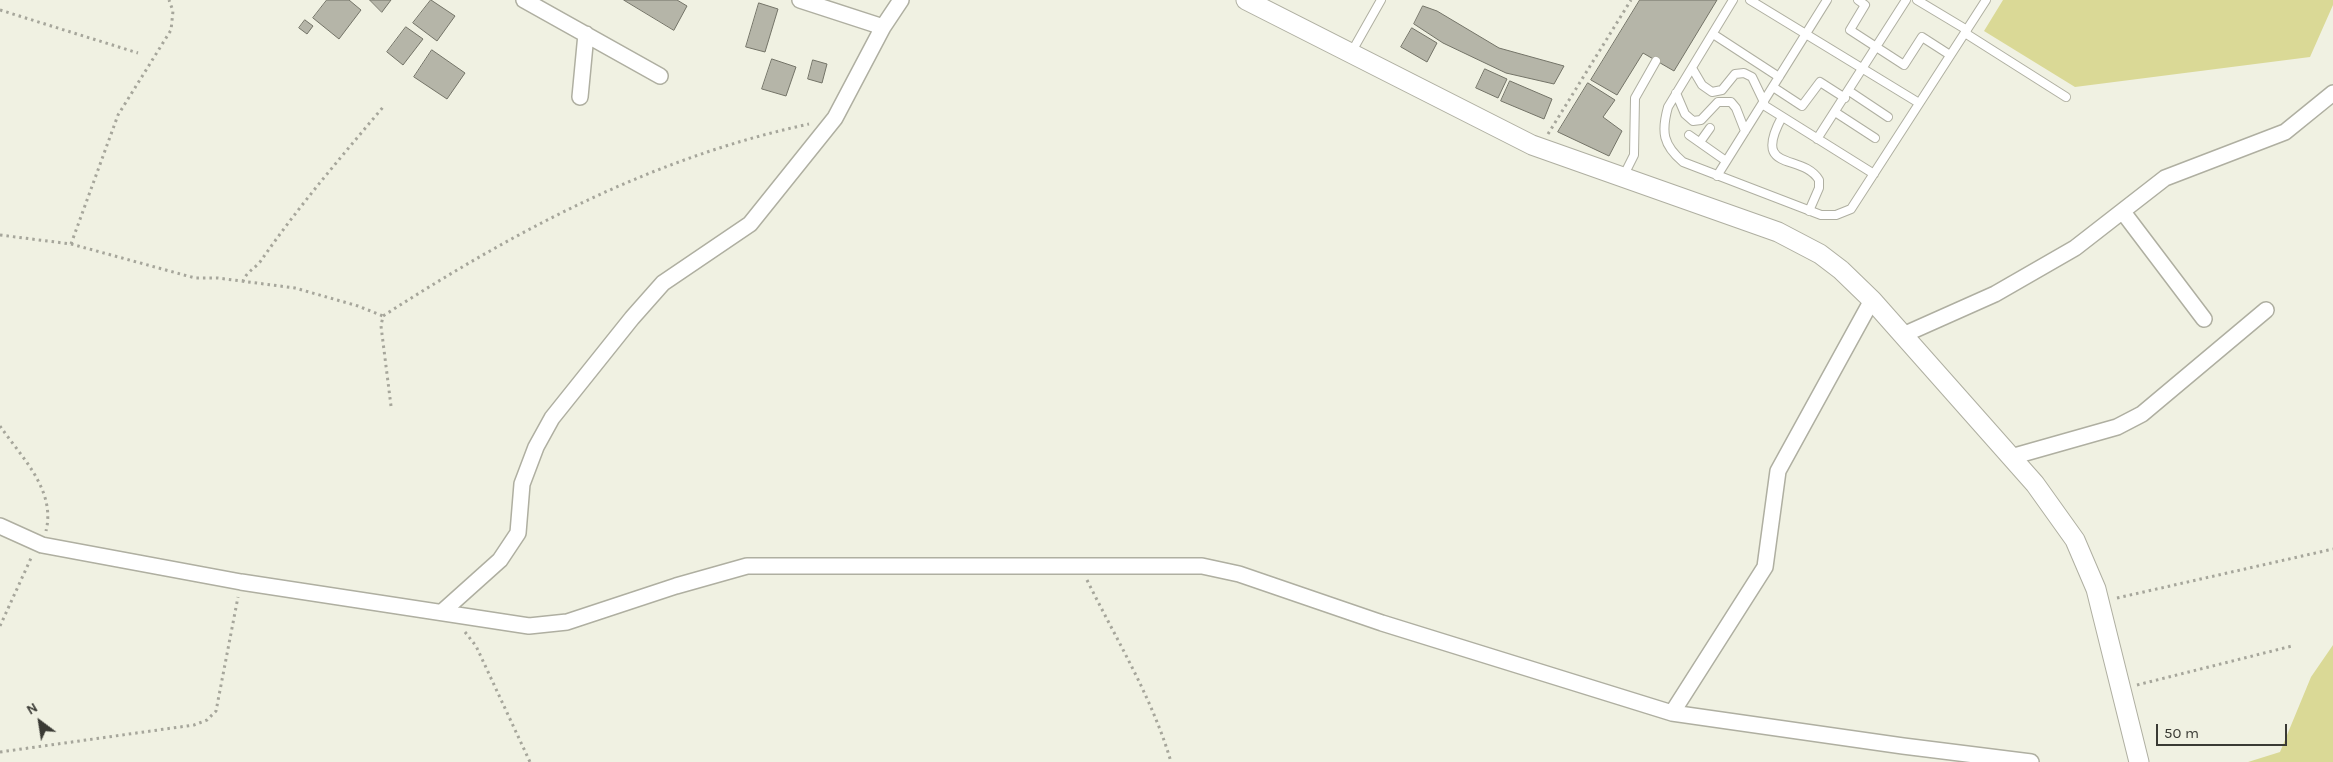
<!DOCTYPE html>
<html>
<head>
<meta charset="utf-8">
<style>
	body { margin:0 }
	#map { position:relative; width:2333px; height:762px; overflow:hidden; background:#f0f1e2; font-family:Karla,sans-serif }
	canvas { display:block }
	.north { position:absolute; left:15px; top:697px; width:50px; height:50px; -webkit-text-stroke:4px #f0f1e2; paint-order:stroke; rotate:329deg; font-size:14px; font-weight:700; line-height:20px; text-align:center; color:#3a3a34 }
	.north::after { content:''; display:block; margin:auto; width:18px; height:22px; background:#3a3a34; clip-path:polygon(50% 0,100% 100%,50% 72%,0 100%) }
	.scale { position:absolute; left:2156px; top:724px; width:131px; height:22px; box-sizing:border-box; border:2px solid #3a3a34; border-top:0; padding-left:6px; font-size:15px; line-height:18px; white-space:nowrap; color:#3a3a34; -webkit-text-stroke:4px #f0f1e2; paint-order:stroke }
</style>
</head>
<body>
<div id="map">
<canvas width="2333" height="762"></canvas>
<div class="north">N</div>
<div class="scale">50 m</div>
</div>
<script>
const g = document.querySelector('canvas').getContext('2d');
g.lineJoin = 'round';
function fill(path, color) { g.fillStyle = color; g.fill(path, 'evenodd'); }
function trace(path, color, width, dash) { g.strokeStyle = color; g.lineWidth = width; g.lineCap = dash ? 'butt' : 'round'; g.setLineDash(dash || []); g.stroke(path); }
const green = new Path2D(`
	M2003,0H2333V5L2310,57L2075,87L1984,31Z
	M2333,645V762H2248L2280,752L2311,677Z`);
const building = new Path2D(`
	M327,0H349L361,10L339,39L313,18Z
	M370,0H391L382,12Z
	M431,0L455,16L437,41L413,23Z
	M624,0H677L687,6L674,30Z
	M1640,0H1717L1674,71L1643,53L1617,95L1591,80Z
	M759,3L778,9L765,52L746,47Z
	M1423,6L1437,11L1499,48L1564,66L1554,84L1506,73L1443,43L1414,24Z
	M305,20L313,26L307,34L299,28Z
	M406,27L423,39L403,65L387,52Z
	M1412,28L1437,43L1427,62L1401,47Z
	M432,50L465,73L447,99L414,77Z
	M772,59L796,67L786,96L762,89Z
	M813,60L827,64L822,83L808,79Z
	M1485,69L1507,79L1498,98L1476,88Z
	M1510,81L1552,99L1544,119L1501,101Z
	M1588,83L1615,100L1603,117L1622,131L1609,156L1558,132Z`);
const path = new Path2D(`
	M0,10L138,53
	M1548,134L1631,0
	M0,235L71,244L118,115L171,30L173,11L169,0
	M71,244L195,278H218L295,288L358,306L383,316
	M243,282C245,273 254,269 260,262C298,207 341,157 384,106
	M391,406L381,326L383,316C518,229 652,158 809,124
	M0,426C22,458 56,490 46,531
	M1087,580C1117,641 1152,697 1171,762
	M2117,598L2333,549
	M0,626L32,556
	M465,632L476,646L530,762
	M2137,685L2292,646
	M0,752L194,725L207,720L216,711L238,597`);
const service = new Path2D(`
	M1733,0L1668,107C1661,132 1663,145 1683,162L1821,215H1836L1851,209L1986,0
	M1750,0L1919,103
	M1858,0L1865,5L1850,30L1904,65L1922,37L1950,55
	M1917,0L1967,30
	M1965,33L2066,97
	M1713,34L1779,77
	M1351,53L1381,0
	M1692,68L1702,85L1712,92L1722,90L1735,74L1744,73L1752,77L1764,102
	M1773,87L1802,106L1820,82L1845,98
	M1849,91L1888,117
	M1676,93L1685,114L1693,121L1701,120L1718,102H1731L1736,108L1745,131
	M1762,104L1874,174
	M1835,112L1875,138
	M1782,117C1751,174 1802,152 1819,180V188L1809,211
	M1689,135L1726,161
	M1817,139L1906,0
	M1700,142L1710,128
	M1717,176L1827,0
	M1623,177L1634,155L1635,98L1656,61`);
const minor = new Path2D(`
	M524,0L660,76
	M800,0L883,27
	M580,97L586,34
	M2123,212L2204,319
	M1903,335L1995,294L2075,248L2165,178L2285,132L2333,93
	M2011,457L2117,427L2142,414L2266,310
	M0,526L42,545L241,582L529,626L567,622L676,586L747,566H1202L1239,574L1382,623L1672,713L1903,746L2031,762
	M442,612L500,560L518,533L522,484L536,447L552,418L632,318L663,283L750,224L835,118L883,27L901,0
	M1672,713L1765,567L1778,471L1872,300`);
const tertiary = new Path2D(`
	M1246,0L1532,145L1778,232L1820,254L1841,270L1872,300L2035,484L2075,540L2096,589L2139,762`);
fill(green, '#dad996');
fill(building, '#b5b5a8');
trace(building, '#737367', 1);
trace(service, '#afafa1', 10);
trace(minor, '#afafa1', 18);
trace(tertiary, '#afafa1', 21);
trace(path, '#a6a69b', 3, [2.5, 4]);
trace(service, '#fff', 8);
trace(minor, '#fff', 15);
trace(tertiary, '#fff', 19);
</script>
</body>
</html>
